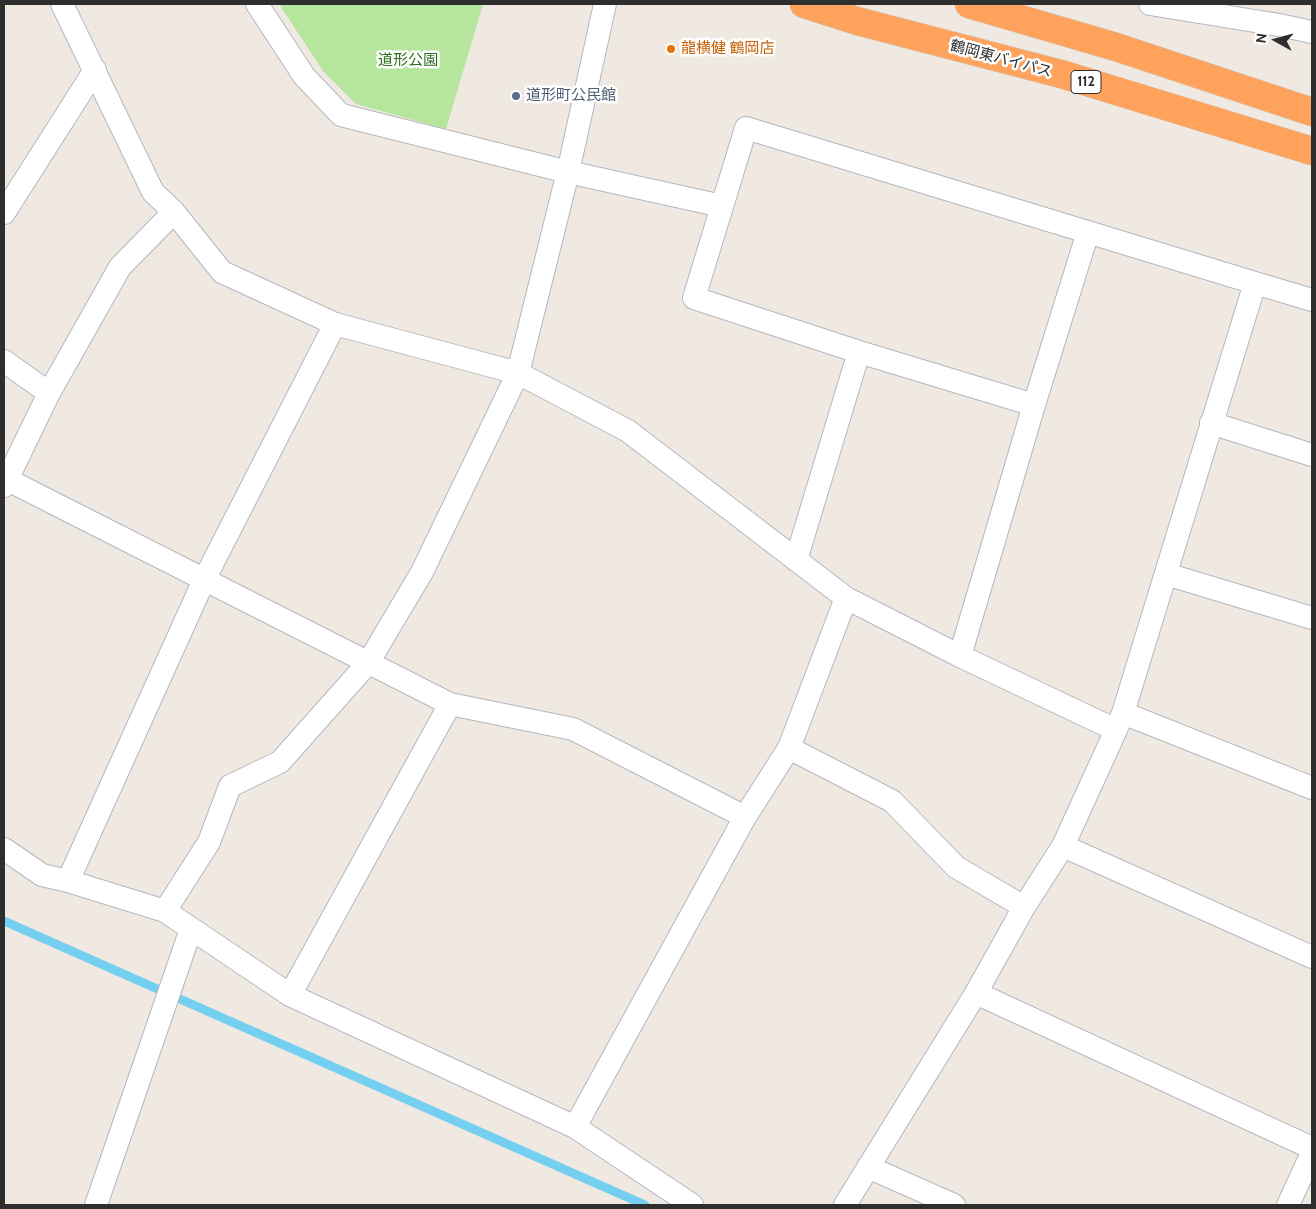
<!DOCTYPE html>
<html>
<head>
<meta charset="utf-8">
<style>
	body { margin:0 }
	#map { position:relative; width:1316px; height:1209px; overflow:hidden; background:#efe9e1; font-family:Cabin,sans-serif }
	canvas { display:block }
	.frame { position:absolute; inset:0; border:5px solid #2e2e2e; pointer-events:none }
	.north { position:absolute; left:1251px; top:15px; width:50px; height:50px; -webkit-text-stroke:4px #fff; paint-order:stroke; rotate:277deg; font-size:14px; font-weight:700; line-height:20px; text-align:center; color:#2e2e2e }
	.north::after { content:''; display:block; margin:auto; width:18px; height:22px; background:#2e2e2e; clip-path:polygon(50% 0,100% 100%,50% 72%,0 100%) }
</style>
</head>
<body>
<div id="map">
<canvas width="1316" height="1209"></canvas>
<div class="frame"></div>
<div class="north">N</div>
</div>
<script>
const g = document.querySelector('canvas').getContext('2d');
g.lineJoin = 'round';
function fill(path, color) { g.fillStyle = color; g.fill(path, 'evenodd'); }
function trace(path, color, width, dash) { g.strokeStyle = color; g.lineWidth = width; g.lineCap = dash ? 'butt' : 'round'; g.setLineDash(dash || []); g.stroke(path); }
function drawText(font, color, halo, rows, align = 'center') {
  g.font = font + ' Cabin,"Noto Sans JP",sans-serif'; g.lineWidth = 5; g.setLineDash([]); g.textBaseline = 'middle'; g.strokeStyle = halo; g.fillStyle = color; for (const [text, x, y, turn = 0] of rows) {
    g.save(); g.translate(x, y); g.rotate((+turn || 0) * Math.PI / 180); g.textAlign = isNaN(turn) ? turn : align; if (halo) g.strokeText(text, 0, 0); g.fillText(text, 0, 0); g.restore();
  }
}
const green = new Path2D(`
	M279,4H483L446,129L356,104L323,71Z`);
const stream = new Path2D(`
	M4,921L645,1205`);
const street = new Path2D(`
	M62,4L153,192L174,212L222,272L335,324L518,373L628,431L846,598L960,656L1116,730
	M257,4L304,76L341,115L568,172L722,206
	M1150,4L1279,25L1312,32
	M4,213L95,70
	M4,361L49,393
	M1034,405L859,352L694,298L746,128L1255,283L1312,300
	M1211,423L1312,455
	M4,478L450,704L573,729L745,817L575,1127
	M4,486L49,393L120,267L174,212
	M796,560L859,352
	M1166,574L1312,618
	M960,656L1034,405L1088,232
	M1123,713L1312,788
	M789,748L892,801L956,867L1024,907
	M745,817L789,748L846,598
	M1063,846L1312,957
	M4,849L42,875L68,881L165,911L290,995L575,1127L692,1205
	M68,881L204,580L335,324
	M165,911L209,842L230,786L280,762L368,663L422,572L518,373L568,172L605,4
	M976,993L1312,1148
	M290,995L450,704
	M868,1167L954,1205
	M96,1205L191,929
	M845,1205L976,993L1024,907L1063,846L1116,730L1123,713L1255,283
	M1288,1205L1312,1153`);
const highway = new Path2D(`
	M804,4L857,21L1061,74L1312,151
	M969,4L1116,47L1312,112`);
const markers = [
	[671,49,5,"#e8710a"],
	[516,96,5,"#5c6f8a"]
];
const shields = [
	[1086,82,30]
];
const shieldNames = [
	["112",1086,82]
];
const foodNames = [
	["龍横健 鶴岡店",681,49]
];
const streetNames = [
	["鶴岡東バイパス",1001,59,15]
];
const parkNames = [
	["道形公園",408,61]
];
const serviceNames = [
	["道形町公民館",526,96]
];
fill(green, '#b6e59e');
trace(stream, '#75cff0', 9);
trace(street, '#b4b7c1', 24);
trace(highway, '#c9c9c9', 29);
trace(street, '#fff', 22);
trace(highway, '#ffa35c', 28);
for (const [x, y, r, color] of markers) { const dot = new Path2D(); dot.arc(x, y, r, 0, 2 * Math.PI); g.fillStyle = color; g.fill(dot); trace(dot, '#fff', 2); }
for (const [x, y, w] of shields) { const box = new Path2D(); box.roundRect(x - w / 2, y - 11.5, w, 23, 4); g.fillStyle = '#fff'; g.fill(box); trace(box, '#2e2e2e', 1); }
drawText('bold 14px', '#2e2e2e', null, shieldNames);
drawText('15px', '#c56008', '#fff', foodNames, 'left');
drawText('15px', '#2e2e2e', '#fff', streetNames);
drawText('15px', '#2c6e1b', '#fff', parkNames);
drawText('15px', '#4e5e75', '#fff', serviceNames, 'left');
</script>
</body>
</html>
